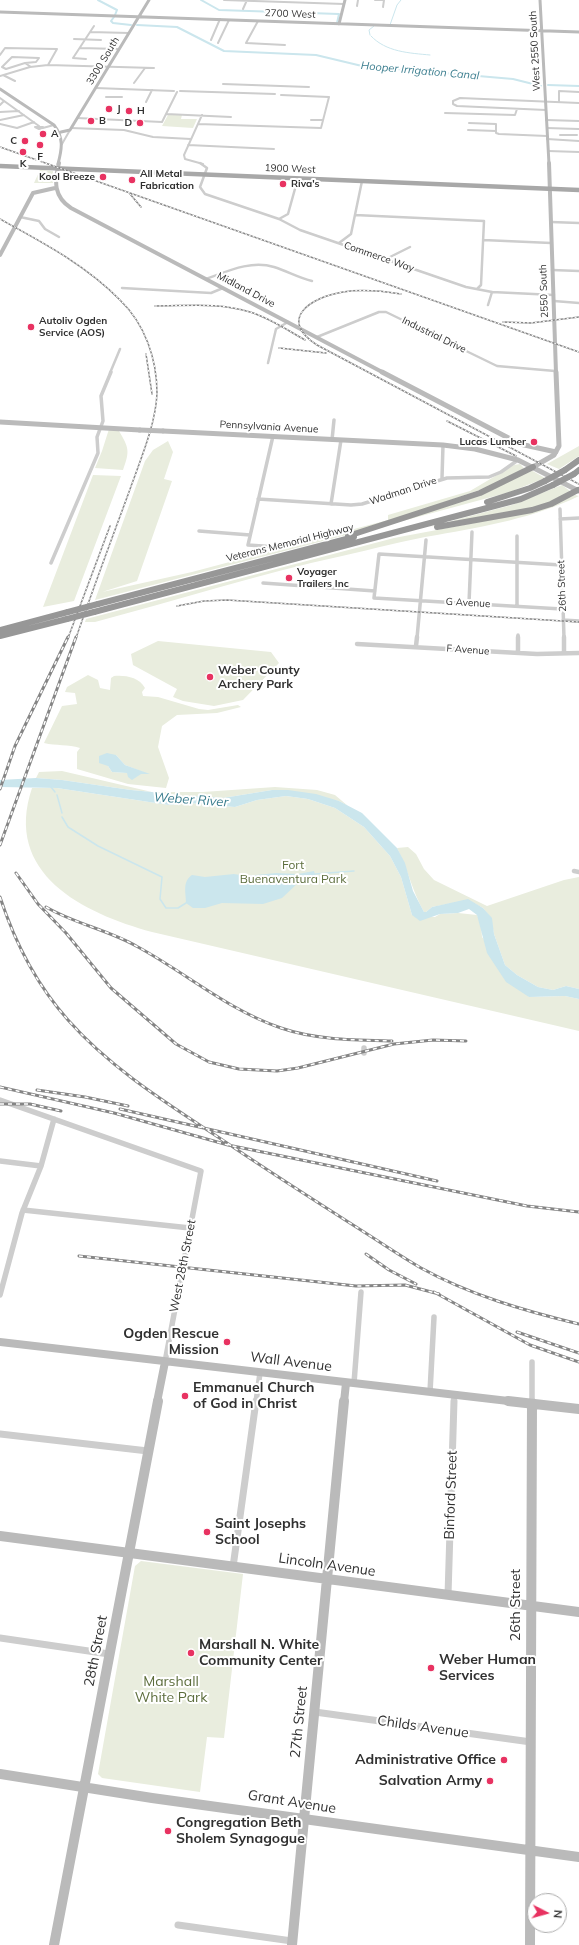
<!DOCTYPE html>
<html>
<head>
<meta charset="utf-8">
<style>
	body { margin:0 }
	#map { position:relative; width:579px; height:1945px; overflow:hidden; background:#fff; font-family:Mulish,sans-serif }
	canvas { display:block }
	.north { position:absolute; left:527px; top:1893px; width:40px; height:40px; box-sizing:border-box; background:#fff; border:1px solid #acacac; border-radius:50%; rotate:96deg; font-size:11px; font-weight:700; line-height:16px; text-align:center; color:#303030 }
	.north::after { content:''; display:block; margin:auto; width:14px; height:18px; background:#e83261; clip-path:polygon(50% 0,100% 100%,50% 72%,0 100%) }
</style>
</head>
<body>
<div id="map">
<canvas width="579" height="1945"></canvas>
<div class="north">N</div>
</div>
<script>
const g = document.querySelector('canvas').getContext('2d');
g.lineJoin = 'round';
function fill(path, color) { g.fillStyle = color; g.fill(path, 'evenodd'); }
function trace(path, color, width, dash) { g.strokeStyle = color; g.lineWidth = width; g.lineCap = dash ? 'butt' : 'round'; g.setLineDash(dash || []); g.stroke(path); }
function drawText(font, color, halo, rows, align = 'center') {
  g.font = font + ' Mulish,sans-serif'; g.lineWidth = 4; g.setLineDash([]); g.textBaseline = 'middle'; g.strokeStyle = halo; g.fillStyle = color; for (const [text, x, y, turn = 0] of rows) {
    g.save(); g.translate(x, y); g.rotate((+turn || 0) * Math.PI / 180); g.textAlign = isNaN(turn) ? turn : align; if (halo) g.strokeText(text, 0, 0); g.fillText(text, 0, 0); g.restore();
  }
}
const green = new Path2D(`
	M168,115H182L181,119H197L193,128L162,126Z
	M40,170L53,171V183H34Z
	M109,429L119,431C129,448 130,451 123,470L95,468L102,451Z
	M168,441L173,452L164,479L172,481L137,581L102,592L192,572L388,520V515L470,491L514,465L520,464L524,468L497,484L354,533L95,600L145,461L153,450Z
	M579,446V456L559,469L547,464Z
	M531,470L545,478L510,492L399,522Z
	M93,475L121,476L74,601L43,607Z
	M562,485L570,491L553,502L529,509L429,527L512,505Z
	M575,495L579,496C534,518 486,526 437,535C405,540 374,549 342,556C259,574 178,600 95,622H85L86,619L394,538L517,515Z
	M158,641L271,652L279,663L243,700L214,706L183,701L173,697L177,689L133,665L131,654Z
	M88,675L98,680L100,688L110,690L111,678L114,676C125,675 139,677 145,688L142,692L143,696L158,697L199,709L208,710L238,705L241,707L217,713L177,715L162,726L158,747L169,778L166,788L128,784L77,769V752L80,748C68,744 56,746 44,743L62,706L77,704L75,693L65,692L67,687ZM116,755L125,765L148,774L112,772L108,766Z
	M62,771L152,792H203L275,787L317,790L335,795L348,806L339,801L272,790L223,798L198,796L178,797L152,792L131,790L62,780L36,778L39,772Z
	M32,788H57L169,805L189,803L235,807L257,800L286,796L308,799L335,808L364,827L390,856L401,877L412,915L435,917L440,914L458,913L477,915L481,924L482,937L529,997L565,996L579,999V1031L152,932C83,913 3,874 32,788Z
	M408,847L416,854L424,869L434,880L487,906L564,880L579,877V989L566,986L553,990L538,987L517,975L505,965L494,934L491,918L483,908L468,900L432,907L426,912H424C412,891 408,869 397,848Z
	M141,1561L243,1574L224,1738L207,1737L200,1792L102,1778L98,1774L135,1566Z`);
const water = new Path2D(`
	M107,753L116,755L125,765L150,774H141L132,780L128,777L127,773L112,772L108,766L99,763V756Z
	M36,778L62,780L131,790L152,792L178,797L198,796L223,798L272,790H288L316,794L339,801L362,813L397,848L405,863L413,891L424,912H426L432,907L468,899L483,908L492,918L494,934L505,965L517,975L538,987L553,990L566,986L579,989V999L565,996L529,997L506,982L487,953L477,915L469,909L458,913L440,914L420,921L412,915L401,877L390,856L364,827L335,808L308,799L286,796L257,800L235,807L189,803L169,805L57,788L0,787V780Z
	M314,871L316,877L299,882L282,898L263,904L222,903L205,908H193L186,903C186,892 182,882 192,875L205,877L234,874L246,876L276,873L298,874Z`);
const streamFar1 = new Path2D(`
	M390,25L397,5L401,0
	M370,35L369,30L374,26
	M371,36C386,52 409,53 430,55`);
const stream = new Path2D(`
	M51,787L55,792
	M57,795L62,813
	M62,817L68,827L98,846L162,877L160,899L166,908H178L186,903
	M315,874L354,871`);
const canal = new Path2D(`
	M98,0L117,10L115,15
	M201,0L219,10L339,14L337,23
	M114,17L111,21L113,23L131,25
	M137,25L177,27L224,51L316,55L362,66L513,79L541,86
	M548,85L579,86`);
const streetFar5 = new Path2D(`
	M224,0L344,4
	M375,0H384L383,7
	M357,6L358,0
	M243,9L247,0
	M258,21L246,43L285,45
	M90,32L129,33
	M74,39L101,40
	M211,40L220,19
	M218,43L229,20
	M80,48L119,49
	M0,55L5,48L57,49
	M12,57L39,58L36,62L25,63L6,69L2,67Z
	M73,58L94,26
	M73,58L86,59
	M25,63L31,67
	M48,65L57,49
	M3,75L15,81
	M0,76L30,67L48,65L154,68
	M134,83L145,68
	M223,84L309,87
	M96,88L174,91
	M180,91L275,94
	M106,97H122
	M0,98L39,126
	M146,102L152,90
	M559,102V91L579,92
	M0,105L4,101
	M546,110L457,106L453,104V101L460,98L579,103
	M0,112L19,111
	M445,113L515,115L517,109
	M166,114L231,117
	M202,115L184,155L185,159L203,164
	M77,118L162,122L177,92
	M0,120L24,115
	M311,120H323
	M546,120L579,121
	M469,123L496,124V133L499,134L547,136
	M0,124L17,128L34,122
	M198,124L321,128L329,97L281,95
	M43,127H35L39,129L54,125
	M71,128L124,130L153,137L191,139
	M547,128L579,129
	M468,130L496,131
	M560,135H577
	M547,139L579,141
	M62,144L70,130
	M188,145L274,149
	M548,151L579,152`);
const streetFar4 = new Path2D(`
	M200,163L207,168L200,187L205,194L279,219L300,230L466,287L492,292L554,295
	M355,215L484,221L481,285L477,289
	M20,217L39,221L45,229L59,237
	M279,219L288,214L298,178
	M551,222L579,223
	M483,240L551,243
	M339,243L351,234L362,181
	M386,259L410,247
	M552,270L579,271
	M206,279C228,271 251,260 274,267C287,271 299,278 312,281
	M122,288L211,293L223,288
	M554,301L579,303
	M488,305L492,292
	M317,337L379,312H386L497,366L555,371
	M268,363L276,329L288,322
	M110,373L120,349`);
const streetFar3 = new Path2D(`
	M273,436L248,545L277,547
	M332,440L334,420
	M442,478L443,445
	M258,499L351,505L362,504L447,478L489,477L501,472L518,460
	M331,504L341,440
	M560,509L564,638
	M560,519L579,518
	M199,531L250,535
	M517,536V606
	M51,563L98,453L97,437L103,421L101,396L111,372
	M561,565L379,554L374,598L562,609
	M263,583L375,591
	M469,603L472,532
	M563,620L579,621
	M518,635V638
	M417,638L426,540`);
const streetFar2 = new Path2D(`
	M518,637V653
	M564,637V652
	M357,644L537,654L579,653
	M416,646L417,637
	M574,871L579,872`);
const streetFar1 = new Path2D(`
	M364,1048V1053
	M0,1100L201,1171L165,1362
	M0,1161L41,1166
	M23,1210L190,1228
	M0,1295L22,1213L41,1166L54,1119
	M532,1362V1402
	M354,1383L361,1292
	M430,1392L434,1317
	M256,1402L260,1373
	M454,1402V1395`);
const street = new Path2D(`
	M532,1401V1404
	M0,1434L148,1451
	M233,1567L256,1401
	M448,1595L454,1401
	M0,1638L109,1654
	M315,1712L531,1742
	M178,1925L292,1941`);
const secondaryFar4 = new Path2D(`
	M540,0L549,164
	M0,12L579,32
	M339,24L345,0
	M0,89L54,125C64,138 62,149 58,164
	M61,132L70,130L149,0`);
const secondaryFar3 = new Path2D(`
	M59,163C54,182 54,197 71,208L384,373
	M549,163L556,373
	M0,255L33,193L55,188`);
const secondaryFar2 = new Path2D(`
	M382,372L520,444L556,452
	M0,422L140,430
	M163,431L443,445L475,449L518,460L579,491
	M533,467L554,455L559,446L556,372`);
const secondaryFar1 = new Path2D(`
	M0,1342L517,1402
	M157,1402L165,1362
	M344,1402L346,1383`);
const secondary = new Path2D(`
	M508,1401L579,1409
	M0,1536L579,1612
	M0,1774L152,1798L579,1857
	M54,1945L158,1401
	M292,1945L344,1401
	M530,1945L532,1404`);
const primary = new Path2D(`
	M0,166L579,190`);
const highway = new Path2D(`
	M565,470L579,460
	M574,474L579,470
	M487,502L530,488L545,481
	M437,527L532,510L551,504L578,490
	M348,536L480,493L533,467
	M98,604L354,537
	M94,612L521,499L553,485
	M0,630L68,612
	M0,636L67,619`);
const railFar1 = new Path2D(`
	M0,147L579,352
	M130,194L141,207
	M0,219C42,242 86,265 120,300C145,324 157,359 157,393C156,425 139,463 129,492C111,541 93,589 76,638
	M401,294C382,291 362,289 343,292C311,297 277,319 317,345L579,484
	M155,306C187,306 219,302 250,312C270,318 287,330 305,340
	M503,322L531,323L579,317
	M279,348L326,353
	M146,354L152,394
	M447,421L516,456
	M177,606L204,601L227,600L579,622
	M68,638L110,526`);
const rail = new Path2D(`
	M0,789L15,746L68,637
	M0,845L76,637
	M16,873L38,904L66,933L111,988L176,1044L209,1062L239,1069L277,1071L298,1068L394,1044L433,1040L466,1041
	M0,897C15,943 36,984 68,1020C115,1073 175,1108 233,1147C276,1176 320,1204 364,1232C383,1244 402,1257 421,1268C470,1295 525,1311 579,1324
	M46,907C75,924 109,930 138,947C186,973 228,1010 281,1028C316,1040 355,1040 392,1041
	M0,1087L114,1113L228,1145L527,1206L579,1212
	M37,1090L85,1097L128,1106
	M0,1104H30L61,1111
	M120,1109L437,1181
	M366,1254L389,1270L416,1284
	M79,1256L356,1286L405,1285L439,1294
	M434,1292L530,1345L579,1362
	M517,1332L579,1353`);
const secondaryBridge = new Path2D(`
	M140,430L163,431`);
const highwayBridge = new Path2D(`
	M545,481L565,470
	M553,485L574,474
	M68,612L98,604
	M67,619L94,612`);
const markers = [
	[109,109,4,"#e83261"],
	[129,111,4,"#e83261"],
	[91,121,4,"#e83261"],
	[140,123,4,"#e83261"],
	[43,134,4,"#e83261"],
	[25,141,4,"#e83261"],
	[40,145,4,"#e83261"],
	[23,152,4,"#e83261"],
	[103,177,4,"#e83261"],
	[132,180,4,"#e83261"],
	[283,184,4,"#e83261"],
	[31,327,4,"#e83261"],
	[534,442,4,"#e83261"],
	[289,578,4,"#e83261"],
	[210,677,4,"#e83261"],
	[227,1342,4,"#e83261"],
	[185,1396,4,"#e83261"],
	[207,1532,4,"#e83261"],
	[191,1653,4,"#e83261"],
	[431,1668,4,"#e83261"],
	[504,1760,4,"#e83261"],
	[490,1781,4,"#e83261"],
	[168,1831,4,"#e83261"]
];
const farStreetnames = [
	["2700 West",290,14,2],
	["West 2550 South",535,51,-93],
	["3300 South",103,61,-59],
	["1900 West",290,169,2],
	["Commerce Way",379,257,19],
	["Midland Drive",246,290,28],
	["2550 South",544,291,-92],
	["Industrial Drive",434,335,26],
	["Pennsylvania Avenue",269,427,3],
	["Wadman Drive",403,491,-18],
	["Veterans Memorial Highway",290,543,-14],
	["26th Street",562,586,-92],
	["G Avenue",468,603,3],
	["F Avenue",468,650,4]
];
const farPoinames = [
	["J",117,109],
	["H",137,111],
	["B",99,121],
	["D",132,123,"right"],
	["A",51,134],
	["C",17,141,"right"],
	["F",40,157,"center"],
	["K",23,164,"center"],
	["All Metal",140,174],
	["Fabrication",140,186],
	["Kool Breeze",95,177,"right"],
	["Riva's",291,184],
	["Autoliv Ogden",39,321],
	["Service (AOS)",39,333],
	["Lucas Lumber",526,442,"right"],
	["Voyager",297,572],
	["Trailers Inc",297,584]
];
const farWaternames = [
	["Hooper Irrigation Canal",420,71,5]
];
const poiNames = [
	["Weber County",218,670],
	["Archery Park",218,684]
];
const parkNames = [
	["Fort",293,865],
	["Buenaventura Park",293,879]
];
const streetNames = [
	["West 28th Street",183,1266,-79]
];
const waterNames = [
	["Weber River",191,800,4]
];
const nearPoinames = [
	["Ogden Rescue",219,1334,"right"],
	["Mission",219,1350,"right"],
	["Emmanuel Church",193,1388],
	["of God in Christ",193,1404],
	["Saint Josephs",215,1524],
	["School",215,1540],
	["Marshall N. White",199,1645],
	["Community Center",199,1661],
	["Weber Human",439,1660],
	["Services",439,1676],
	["Administrative Office",496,1760,"right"],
	["Salvation Army",482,1781,"right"],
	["Congregation Beth",176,1823],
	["Sholem Synagogue",176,1839]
];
const nearStreetnames = [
	["Wall Avenue",291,1362,7],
	["Binford Street",451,1495,-88],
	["Lincoln Avenue",327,1565,8],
	["26th Street",516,1605,-90],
	["28th Street",96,1651,-79],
	["27th Street",299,1722,-84],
	["Childs Avenue",423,1727,8],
	["Grant Avenue",292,1802,9]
];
const nearParknames = [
	["Marshall",171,1682],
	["White Park",171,1698]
];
fill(green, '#e9edde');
fill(water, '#cbe6ed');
trace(streamFar1, '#cbe6ed', 1);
trace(stream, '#cbe6ed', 1.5);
trace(canal, '#cbe6ed', 2);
trace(streetFar5, '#cdcdcd', 2);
trace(streetFar4, '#cdcdcd', 2.5);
trace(streetFar3, '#cdcdcd', 3.5);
trace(streetFar2, '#cdcdcd', 4.5);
trace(streetFar1, '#cdcdcd', 5.5);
trace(street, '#cdcdcd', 7);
trace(secondaryFar4, '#bababa', 3);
trace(secondaryFar3, '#bababa', 4);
trace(secondaryFar2, '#bababa', 5);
trace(secondaryFar1, '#bababa', 8);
trace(secondary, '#bababa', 10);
trace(primary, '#a8a8a8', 4.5);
trace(highway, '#979797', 6);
trace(railFar1, '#858585', 1.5);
trace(rail, '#858585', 3);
trace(railFar1, '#fff', 1, [2]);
trace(rail, '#fff', 1.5, [4]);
trace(secondaryBridge, '#bababa', 5);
trace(highwayBridge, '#979797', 6);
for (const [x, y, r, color] of markers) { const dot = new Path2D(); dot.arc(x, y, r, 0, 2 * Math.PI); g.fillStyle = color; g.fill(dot); trace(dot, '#fff', 1.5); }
drawText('10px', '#303030', '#fff', farStreetnames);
drawText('bold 10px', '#303030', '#fff', farPoinames, 'left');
drawText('italic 11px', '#3a7d8e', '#fff', farWaternames);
drawText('bold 12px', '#303030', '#fff', poiNames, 'left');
drawText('12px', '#5c6d3c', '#fff', parkNames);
drawText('12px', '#303030', '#fff', streetNames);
drawText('italic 13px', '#3a7d8e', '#fff', waterNames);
drawText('bold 14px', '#303030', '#fff', nearPoinames, 'left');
drawText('14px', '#303030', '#fff', nearStreetnames);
drawText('14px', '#5c6d3c', '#fff', nearParknames);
</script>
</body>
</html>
